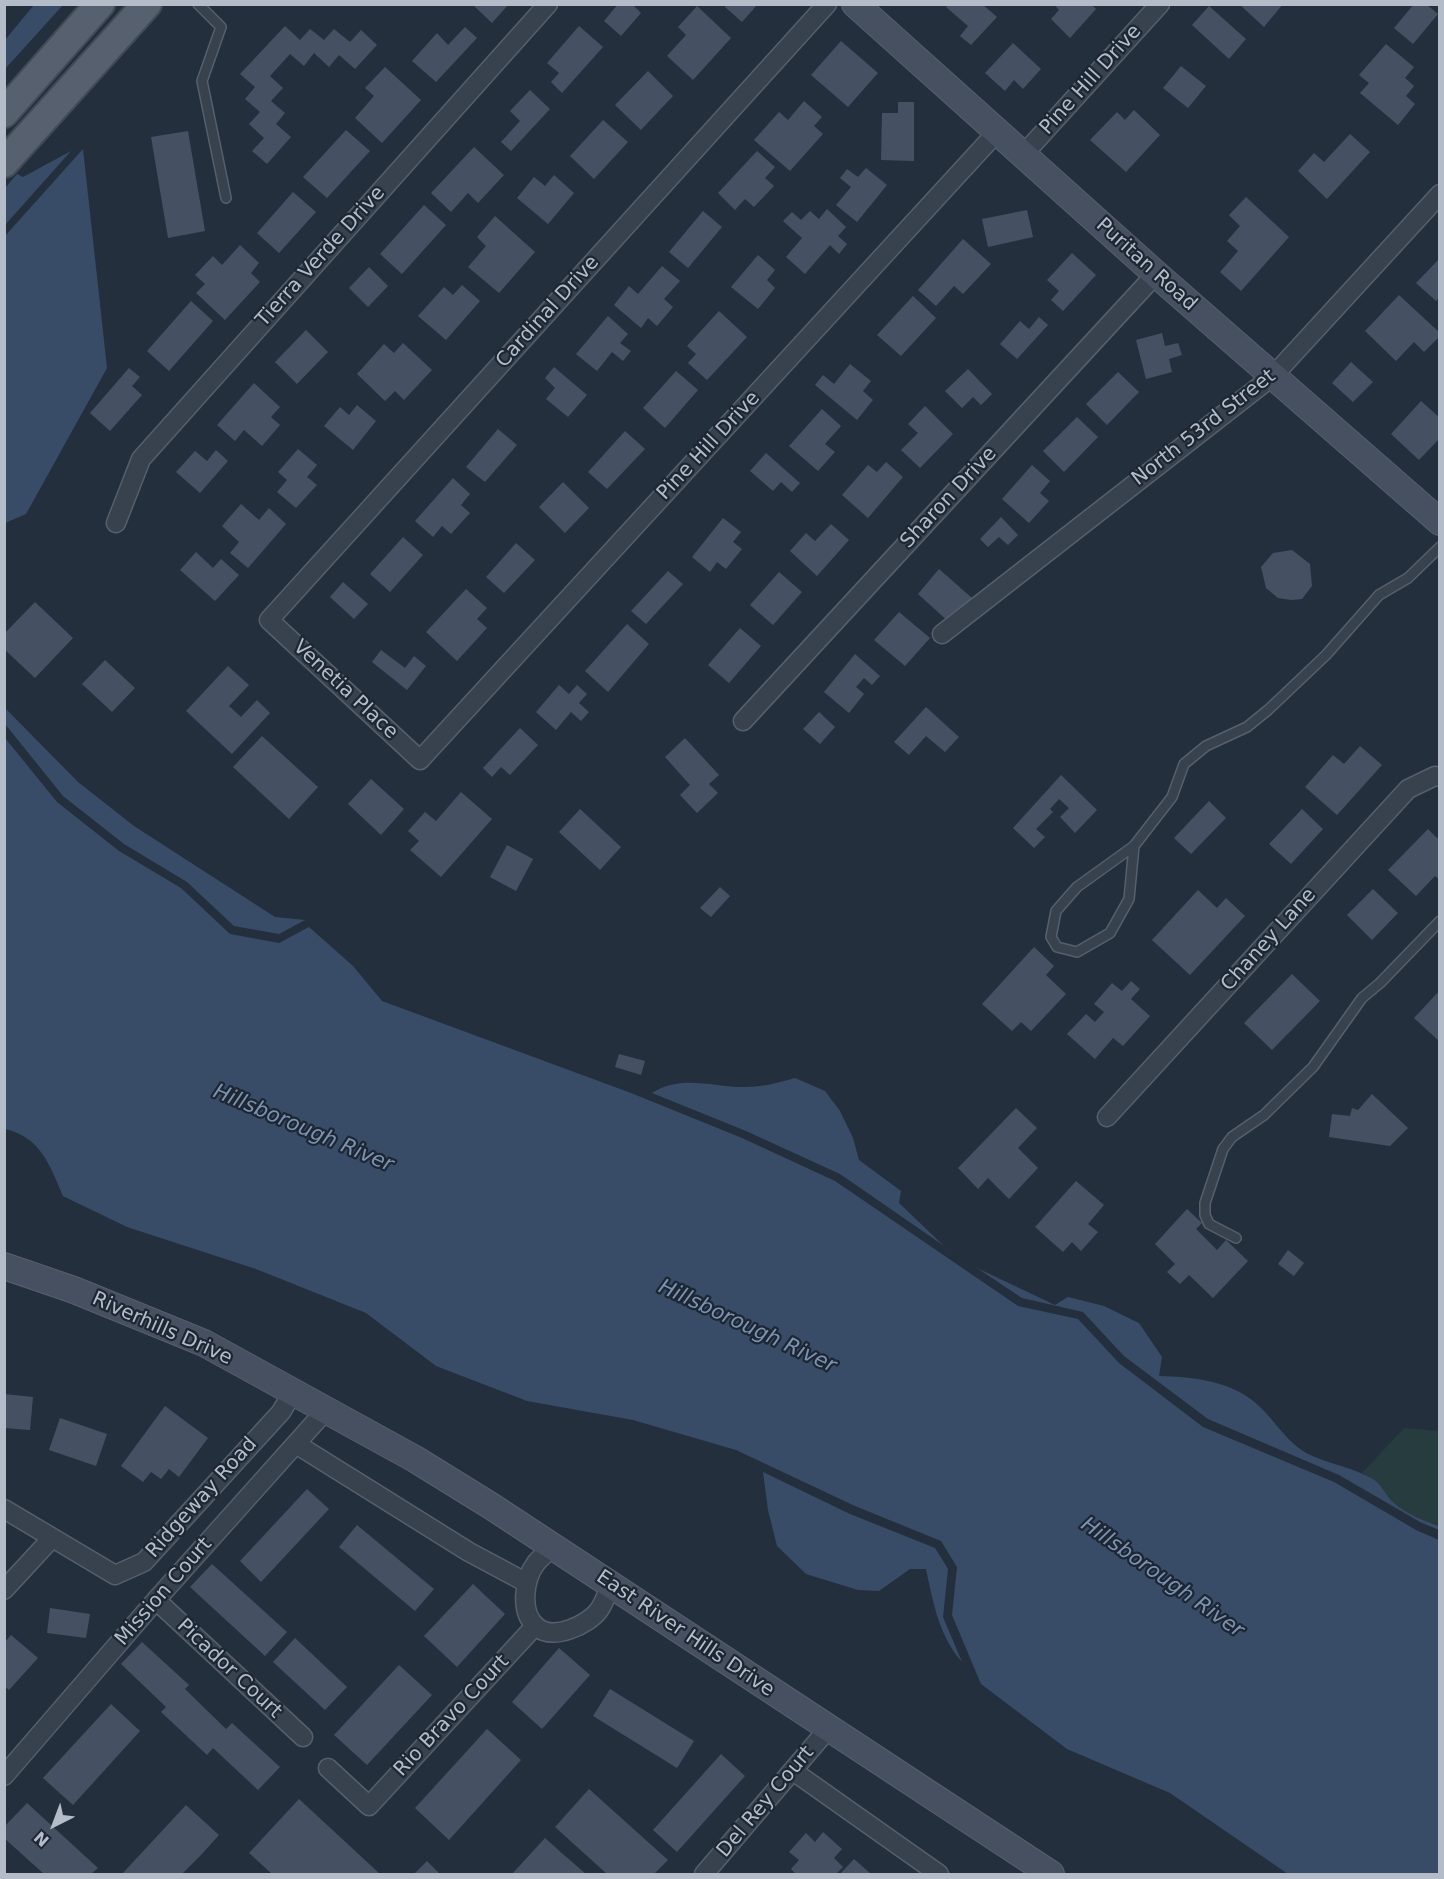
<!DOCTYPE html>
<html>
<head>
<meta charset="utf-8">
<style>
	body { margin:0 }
	#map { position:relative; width:1444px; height:1879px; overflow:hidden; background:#242f3e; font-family:"DejaVu Sans",sans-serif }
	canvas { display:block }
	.frame { position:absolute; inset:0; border:6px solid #b4bcc9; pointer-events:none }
	.north { position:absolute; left:24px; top:1795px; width:60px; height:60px; -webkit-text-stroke:4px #1d2633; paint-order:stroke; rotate:222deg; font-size:16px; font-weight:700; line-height:24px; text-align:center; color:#b4bcc9 }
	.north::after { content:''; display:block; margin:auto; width:21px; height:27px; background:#b4bcc9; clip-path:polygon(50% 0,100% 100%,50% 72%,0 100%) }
</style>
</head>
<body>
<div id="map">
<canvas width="1444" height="1879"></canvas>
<div class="frame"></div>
<div class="north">N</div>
</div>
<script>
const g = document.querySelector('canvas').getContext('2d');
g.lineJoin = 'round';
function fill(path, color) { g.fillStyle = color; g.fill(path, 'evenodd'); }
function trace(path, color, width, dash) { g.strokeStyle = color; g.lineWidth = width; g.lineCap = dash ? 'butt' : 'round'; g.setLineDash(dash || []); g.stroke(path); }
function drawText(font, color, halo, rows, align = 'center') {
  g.font = font + ' "DejaVu Sans",sans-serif'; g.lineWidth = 4.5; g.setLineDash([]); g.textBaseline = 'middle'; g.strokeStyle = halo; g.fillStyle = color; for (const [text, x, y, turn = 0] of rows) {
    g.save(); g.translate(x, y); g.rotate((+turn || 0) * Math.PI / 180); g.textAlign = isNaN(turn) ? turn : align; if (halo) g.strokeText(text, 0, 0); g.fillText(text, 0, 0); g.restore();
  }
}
const green = new Path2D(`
	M1404,1428L1439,1431V1526C1424,1521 1405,1513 1393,1502C1382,1491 1376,1481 1362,1473Z`);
const water = new Path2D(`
	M34,5H63L5,69V40Z
	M83,149L107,368L26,514L5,523V236Z
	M71,151L5,225V188L17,174L23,177Z
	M4,707L78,782L134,826L275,917L305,920L279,934L234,926L187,882L124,844L63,796L5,724Z
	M5,738L57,802L119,851L181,888L230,934L279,943L309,927L353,966L382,1001L631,1093L742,1138L835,1181L1018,1306L1078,1319L1119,1363L1203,1427L1334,1482L1416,1530L1439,1540V1874H1288L1170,1793L1067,1749L981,1684L952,1615L957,1567L941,1541L855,1506L736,1450L633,1420L527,1401L436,1366L366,1313L256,1269L127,1227L63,1196C50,1166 41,1137 5,1129Z
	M795,1078L825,1091L840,1111L853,1138L859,1160L901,1191L899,1203L944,1246L963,1259L840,1174L746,1131L652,1093C681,1074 712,1087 744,1087C762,1087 778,1083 795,1078Z
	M977,1268L1055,1305L1068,1297L1104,1306L1139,1323L1162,1357L1159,1376C1191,1377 1226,1380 1252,1400C1272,1415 1285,1442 1308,1454C1329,1464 1352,1467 1373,1479C1382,1485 1386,1496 1394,1503C1407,1514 1424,1521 1439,1526V1530L1420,1522L1339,1475L1208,1419L1124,1356L1083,1312L1022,1298Z
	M763,1472L850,1514L935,1548L948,1569L943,1617L962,1662C939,1636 933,1602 926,1569H910L879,1591L858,1590L806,1574L777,1546L768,1510Z`);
const building = new Path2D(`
	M472,4H509L492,23Z
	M618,4H632L641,13L621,36L604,21Z
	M727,4H758L742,22L725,7Z
	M948,4H982L997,17L971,45L960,36L968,26L946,7Z
	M1054,4H1091L1096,9L1070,38L1051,19L1059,10Z
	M1239,4H1283L1264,27Z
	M1414,4H1426L1438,14L1413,44L1394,28Z
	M697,6L731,38L693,80L667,56L686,35L678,27Z
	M1209,6L1246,39L1229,59L1192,25Z
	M285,26L300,40L310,29L324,40L334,29L350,42L361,30L377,45L355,69L339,55L329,67L314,53L304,66L290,54L270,76L283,88L271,101L285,113L276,124L291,137L267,164L252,151L264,138L249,124L260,112L245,99L255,87L240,74Z
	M579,26L603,47L562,93L551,82L559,73L547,63Z
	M465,27L477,38L436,82L412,61L437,33L448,45Z
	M841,41L878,73L848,107L811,75Z
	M1013,43L1041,69L1023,89L1014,80L1005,91L985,73Z
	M1386,44L1414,67L1405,78L1414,86L1406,96L1415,104L1398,125L1360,93L1369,83L1359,75Z
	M1181,66L1206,86L1188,108L1163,88Z
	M385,67L421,100L382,143L355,118L374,96L365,88Z
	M648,71L673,96L641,130L615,105Z
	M530,90L550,109L511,151L501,142L520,121L510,111Z
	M804,101L822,117L814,126L823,134L790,171L754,140L779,112L788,120Z
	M898,102H914V161L881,160L882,113H898Z
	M1134,110L1160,135L1126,172L1090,140L1117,112L1125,120Z
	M603,120L628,142L594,179L570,156Z
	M346,130L370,151L327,198L303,177Z
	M188,131L205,231L168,238L151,137Z
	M1350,134L1370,152L1327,199L1298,171L1314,153L1324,162Z
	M474,147L504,175L478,203L468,193L451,212L431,193Z
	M757,151L775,167L765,178L774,186L754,207L745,199L735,210L718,193Z
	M866,168L887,185L857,222L836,205L851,187L840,178L847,169L858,177Z
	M554,175L574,193L548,224L517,198L534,177L545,186Z
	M293,192L316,212L279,253L257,233Z
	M1246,197L1289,237L1241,291L1220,272L1238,251L1227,241L1240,226L1229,215Z
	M424,205L446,225L402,274L380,254Z
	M827,209L846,227L838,236L847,244L839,254L830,245L805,274L786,257L802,238L783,221L792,212L801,220L810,211L819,219Z
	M1027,210L1033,237L988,247L982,219Z
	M703,211L722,227L688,268L669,252Z
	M495,216L535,252L499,293L468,267L486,246L477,237Z
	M963,239L991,264L963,294L954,286L936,306L918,290Z
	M240,245L259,263L251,273L260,282L225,320L196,293L205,284L195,275L213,256L222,265Z
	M1072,253L1096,275L1063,311L1051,300L1059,291L1047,280Z
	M758,255L775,270L767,280L775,288L758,309L731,287Z
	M1440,258V297L1436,301L1416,283Z
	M662,266L680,281L664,299L673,307L657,326L648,318L641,328L614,305L629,286L638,294Z
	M369,267L388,286L368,307L349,288Z
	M462,285L480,301L446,340L418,316L444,287L453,295Z
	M1399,295L1440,333V336L1424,352L1414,342L1396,361L1365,331Z
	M913,296L936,318L901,356L877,335Z
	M191,301L213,321L169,371L147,351Z
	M719,311L747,337L707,380L688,363L696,354L687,346Z
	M608,316L628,334L620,343L631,351L623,361L612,352L597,371L576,354Z
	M1039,317L1048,325L1017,359L1000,344L1020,321L1029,329Z
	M306,330L328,352L297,384L275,362Z
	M1162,333L1165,346L1178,343L1182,355L1169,359L1172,372L1146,379L1136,340Z
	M403,343L432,370L404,400L395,391L385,401L357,374L384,344L394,353Z
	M1351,362L1373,382L1353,402L1332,383Z
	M850,364L871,381L863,391L873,400L857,420L815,385L823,375L834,384Z
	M554,367L587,395L568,417L546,399L555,388L545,378Z
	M129,368L140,377L132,386L142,395L110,431L90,413Z
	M968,369L992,394L981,405L973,397L962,408L945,391Z
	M676,371L698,390L665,428L643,408Z
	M1118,372L1139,392L1107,425L1086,404Z
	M254,383L280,407L271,417L280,425L262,446L244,430L235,441L217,425Z
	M1421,401L1440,418V438L1419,460L1391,434Z
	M357,405L376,421L353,450L324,426L340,407L349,415Z
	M925,406L953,434L920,468L901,450L918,433L908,424Z
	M822,409L841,426L825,444L835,452L818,471L789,446Z
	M1077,417L1098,437L1064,472L1043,451Z
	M498,429L517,445L485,482L466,467Z
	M625,431L645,449L607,489L588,472Z
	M298,449L317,465L307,477L317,485L296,508L277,492L287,480L278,472Z
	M216,450L228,461L200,493L176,472L195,451L207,461Z
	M766,453L800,483L792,492L781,482L773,491L750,471Z
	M886,462L903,477L868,518L842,495L868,465L877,472Z
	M1032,465L1050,481L1040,493L1049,501L1029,523L1002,499Z
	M453,478L470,494L461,505L470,513L451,534L442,526L433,537L415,521Z
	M563,482L589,508L565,533L539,507Z
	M241,504L259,520L269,508L286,524L248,568L230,553L239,542L222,526Z
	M1001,517L1018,535L1008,545L999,537L988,547L980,539Z
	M723,518L741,532L733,542L742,549L726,569L717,562L710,572L692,557Z
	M831,524L849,540L817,576L790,551L806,533L815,541Z
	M403,537L423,555L390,592L370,574Z
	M516,543L535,560L504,593L486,577Z
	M1292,550L1310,564L1312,586L1302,599L1291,600L1278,598L1266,588L1261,567L1273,553Z
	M196,552L213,568L221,559L239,575L215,601L180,570Z
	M939,569L972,598L950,623L918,594Z
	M668,571L683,584L646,624L631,611Z
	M779,572L802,592L773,625L750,605Z
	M343,582L368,604L354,619L330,597Z
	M466,589L487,608L477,619L487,628L457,661L426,632Z
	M35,602L73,638L35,678L4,649V634Z
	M899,612L930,638L905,666L874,640Z
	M627,624L649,644L608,692L585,671Z
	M740,628L761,646L729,683L708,665Z
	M381,650L405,668L414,656L426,666L407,690L372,662Z
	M855,654L880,676L872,685L864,678L856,687L864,694L849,713L824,692Z
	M105,660L135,688L112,712L82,684Z
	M228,666L249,685L229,706L241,717L257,700L270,713L232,754L186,711Z
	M559,685L569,694L577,685L587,694L579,703L589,712L581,721L571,712L556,730L536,712Z
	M926,707L959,737L945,752L926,736L909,755L894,742Z
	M819,712L835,727L820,744L803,729Z
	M520,728L538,745L510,775L501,767L492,777L483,768Z
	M262,736L318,787L289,819L233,767Z
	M685,738L719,775L709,784L718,793L697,813L680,795L690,785L665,757Z
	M1360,746L1382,765L1337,815L1305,787L1333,755L1344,764Z
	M1061,775L1097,810L1075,833L1060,817L1069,808L1059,799L1050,809L1053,812L1036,829L1045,837L1034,848L1013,828Z
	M371,779L404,809L381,835L348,804Z
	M461,792L492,819L441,877L410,850L419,841L408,831L425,812L436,821Z
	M1209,801L1226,818L1191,854L1174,838Z
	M580,809L621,847L600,870L559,832Z
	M1302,809L1323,829L1291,864L1269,844Z
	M1428,829L1437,838L1440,835V880L1435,876L1416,896L1388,870Z
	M507,845L533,859L516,891L490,877Z
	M720,887L730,896L711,917L700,908Z
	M1373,889L1398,913L1372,940L1347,915Z
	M1198,890L1217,908L1226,898L1245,916L1190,975L1152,940Z
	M1034,947L1054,966L1046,975L1066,994L1031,1031L1021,1022L1012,1031L982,1004Z
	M1292,974L1320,1001L1272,1050L1244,1023Z
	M1131,981L1140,989L1131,999L1150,1016L1123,1046L1113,1038L1095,1059L1067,1034L1086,1014L1095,1022L1104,1012L1094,1004L1112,983L1122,991Z
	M1440,990V1042L1414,1018Z
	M619,1054L645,1061L641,1075L615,1067Z
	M1372,1094L1408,1128L1390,1146L1329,1137L1332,1114L1350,1116L1352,1108L1358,1110Z
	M1016,1108L1037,1128L1018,1148L1038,1168L1009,1199L988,1178L978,1189L958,1168Z
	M1076,1181L1104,1205L1088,1224L1098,1232L1081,1251L1072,1242L1063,1252L1035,1227Z
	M1187,1209L1202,1223L1196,1229L1217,1250L1226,1240L1248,1261L1213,1298L1189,1275L1180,1284L1167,1272L1175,1264L1155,1244Z
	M1288,1250L1304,1263L1294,1276L1278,1264Z
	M4,1394L33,1397L30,1430L4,1428Z
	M165,1406L208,1438L179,1477L169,1469L161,1479L151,1472L143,1482L121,1466Z
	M60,1418L107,1434L96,1466L49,1450Z
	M307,1489L329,1509L261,1582L240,1561Z
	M357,1525L434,1589L415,1611L339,1547Z
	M212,1564L287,1632L265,1656L190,1587Z
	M473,1584L505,1614L457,1667L424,1636Z
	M50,1608L90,1614L86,1638L47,1633Z
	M11,1635L38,1658L9,1690L4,1686V1643Z
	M295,1638L347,1687L325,1710L273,1662Z
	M142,1642L189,1685L185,1689L226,1729L232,1723L280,1767L258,1790L213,1748L207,1755L161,1712L166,1707L121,1664Z
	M559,1648L590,1675L542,1729L512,1702Z
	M399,1665L432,1695L367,1765L334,1735Z
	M610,1689L694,1741L677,1768L593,1716Z
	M111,1704L140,1731L73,1805L43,1778Z
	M487,1729L521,1760L449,1840L415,1808Z
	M721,1754L745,1776L677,1852L653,1830Z
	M589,1789L668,1860L654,1874H607L555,1827Z
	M299,1799L380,1874H272L249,1853Z
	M27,1803L98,1868L91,1874H44L4,1838V1827Z
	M186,1805L219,1835L201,1855L182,1874H122Z
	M823,1832L842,1849L834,1858L843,1867L836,1874H796L791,1869L799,1860L789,1852L806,1833L815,1842Z
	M545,1838L564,1855L586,1874H512Z
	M854,1859L871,1874H840Z
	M427,1861L440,1874H414Z`);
const lane = new Path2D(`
	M198,4L221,27L202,81L226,198
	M1134,846L1077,887L1056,911L1051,937L1057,947L1077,952L1110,933L1129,899L1134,846L1172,797L1184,764L1206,746L1247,727L1268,710L1326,655L1379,595L1408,578L1440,547
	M1236,1238L1209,1224L1205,1215V1203L1223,1149L1232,1137L1264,1115L1313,1067L1362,998L1380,983L1440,921`);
const street = new Path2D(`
	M827,4L269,620L420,760L997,132
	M1023,155L1160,4
	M116,523L141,459L548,4
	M942,634L1273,376L1440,194
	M743,721L1156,274
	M1107,1117L1408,789L1435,776L1440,777
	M296,1444L469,1552L527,1583
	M4,1509L115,1575L144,1562L281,1412L293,1392
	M553,1547C547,1552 541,1557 536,1563C524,1579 519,1613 537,1627C553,1641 588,1625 599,1610C604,1603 607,1593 611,1585
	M4,1590L52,1538
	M156,1600L303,1737
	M328,1768L369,1806L535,1626
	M793,1771L939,1874
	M4,1776L156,1600L326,1410
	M704,1874L828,1729`);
const secondary = new Path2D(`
	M855,4L1156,274L1440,522
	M4,1266L74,1290L204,1343L415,1459L491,1506L1051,1874`);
const primary = new Path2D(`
	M4,113L100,4
	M4,163L147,4`);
const streetNames = [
	["Pine Hill Drive",1091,80,-48],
	["Tierra Verde Drive",321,257,-48],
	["Puritan Road",1146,265,42],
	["Cardinal Drive",548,312,-48],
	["North 53rd Street",1204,428,-38],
	["Pine Hill Drive",709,446,-47],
	["Sharon Drive",949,498,-47],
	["Venetia Place",345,690,43],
	["Chaney Lane",1269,940,-48],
	["Riverhills Drive",162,1329,24],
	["Ridgeway Road",202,1498,-48],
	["Mission Court",164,1592,-49],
	["East River Hills Drive",685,1634,34],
	["Picador Court",229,1669,43],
	["Rio Bravo Court",452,1716,-47],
	["Del Rey Court",766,1802,-50]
];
const waterNames = [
	["Hillsborough River",303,1129,23],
	["Hillsborough River",747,1327,25],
	["Hillsborough River",1162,1578,35]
];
fill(green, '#263c3f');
fill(water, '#394c67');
fill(building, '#455162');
trace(lane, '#565f6c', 12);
trace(street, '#565f6c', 21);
trace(secondary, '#565f6c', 28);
trace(primary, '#414a57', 32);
trace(lane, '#38414e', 9);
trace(street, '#38414e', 18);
trace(secondary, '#465061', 26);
trace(primary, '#56606e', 28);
drawText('20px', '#b4bcc9', '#1d2633', streetNames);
drawText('italic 21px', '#7c92b1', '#1d2633', waterNames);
</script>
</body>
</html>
